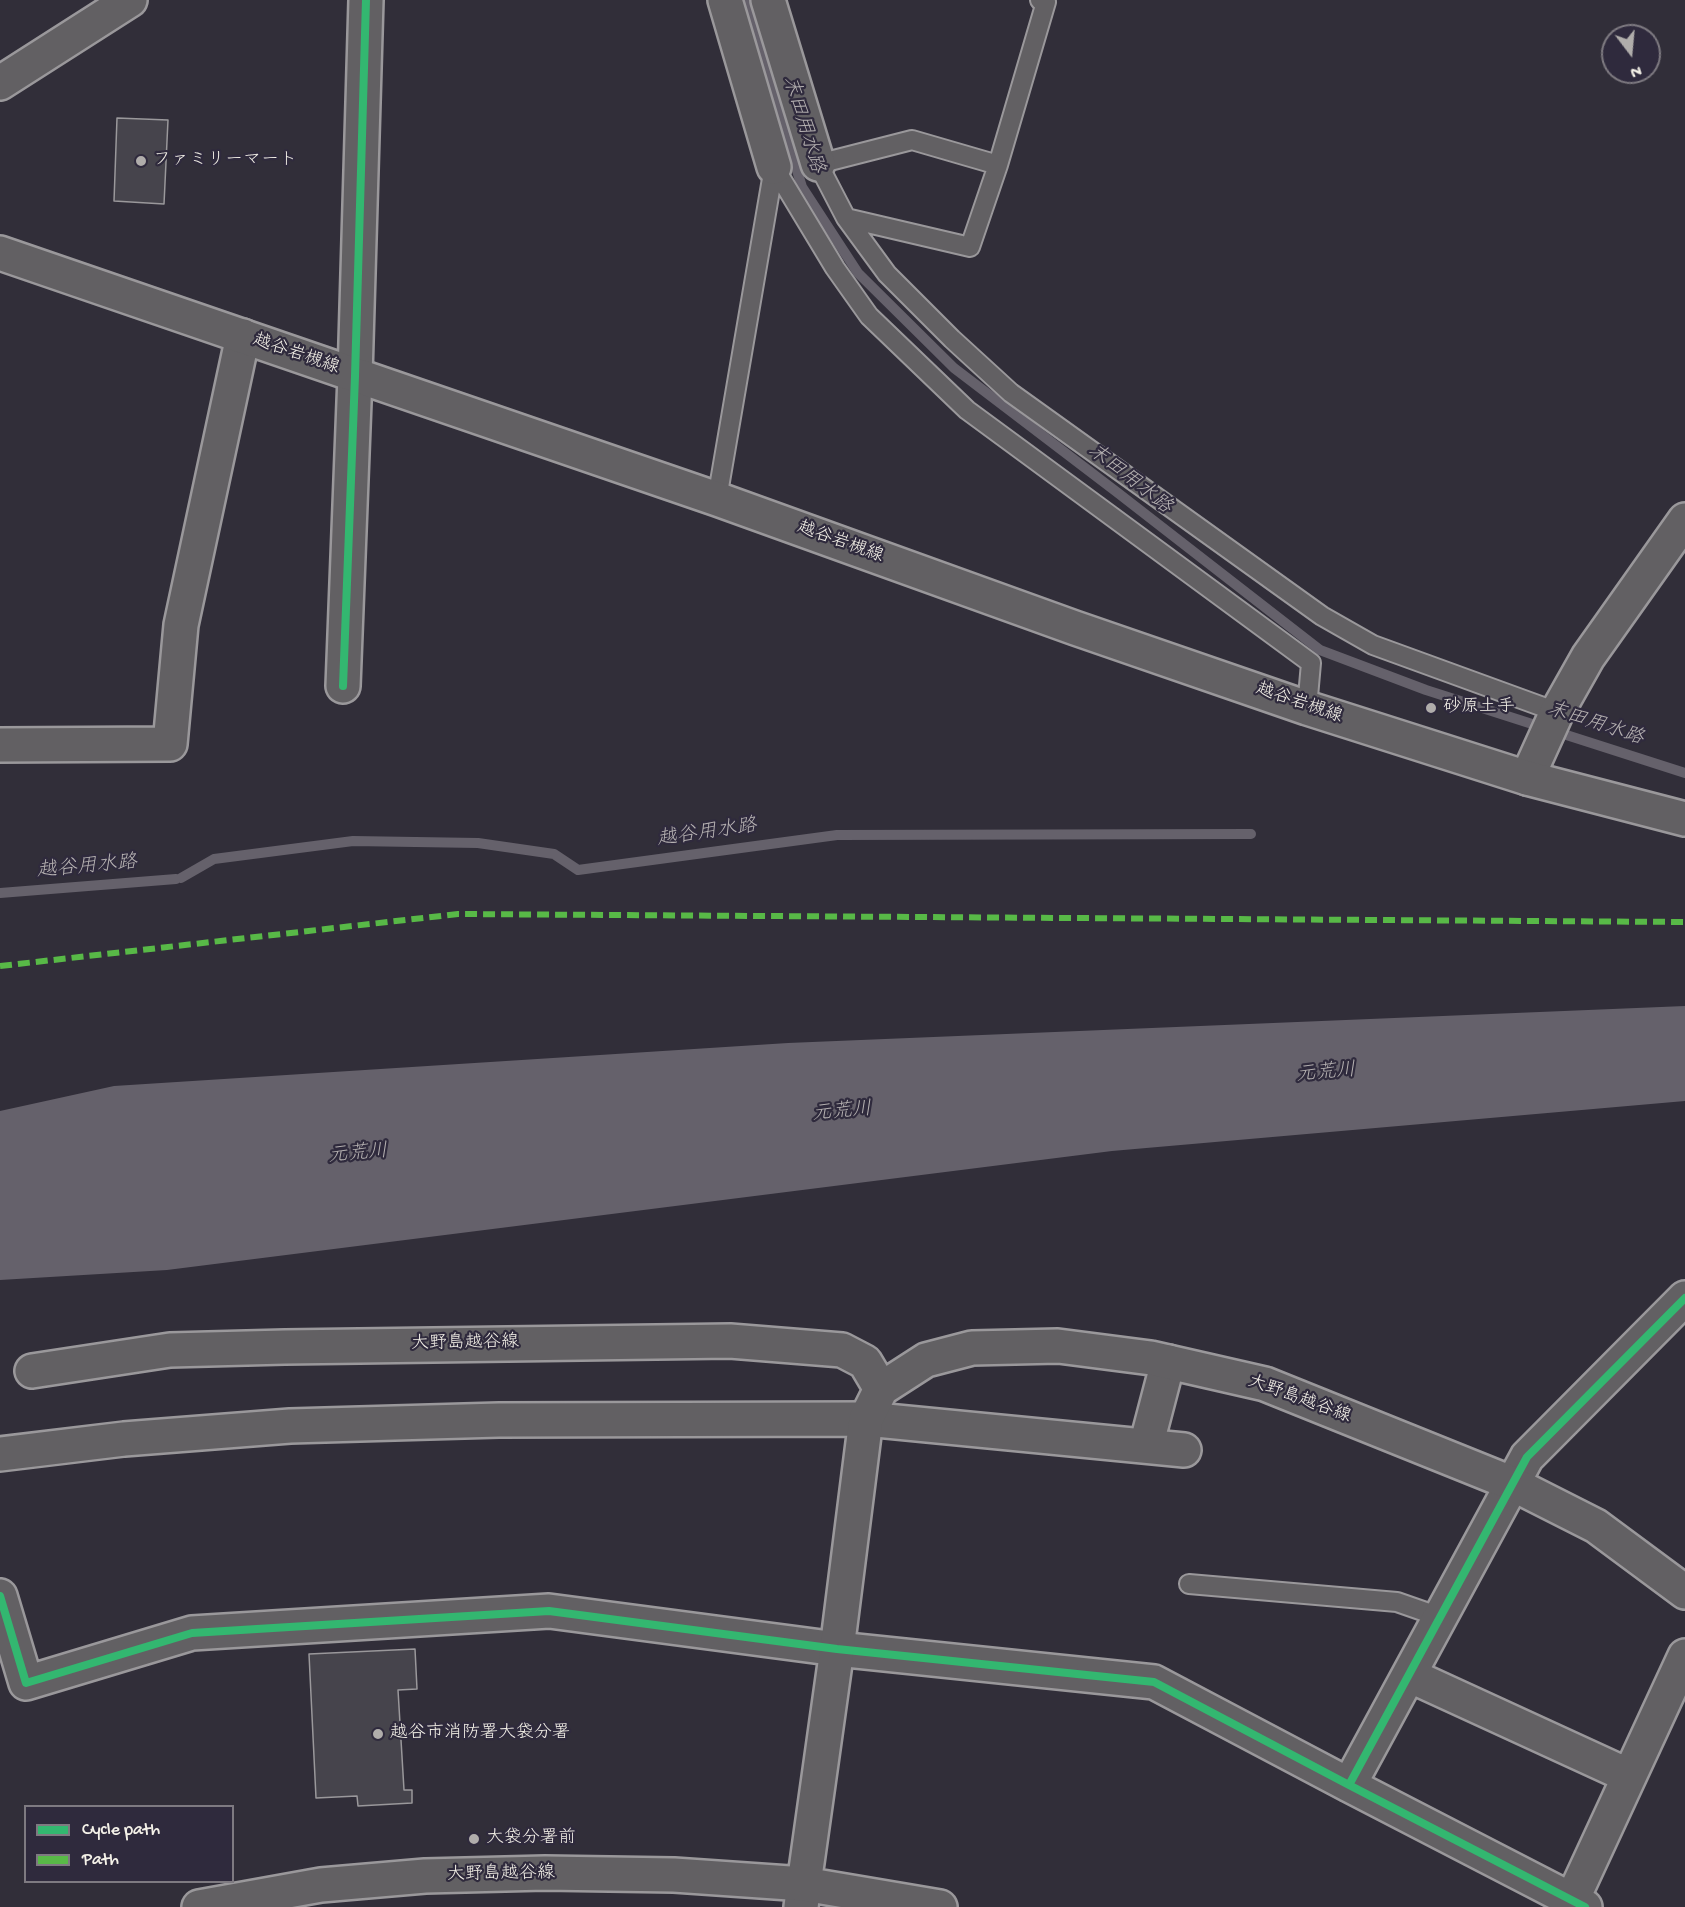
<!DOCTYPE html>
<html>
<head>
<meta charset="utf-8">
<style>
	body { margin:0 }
	#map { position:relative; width:1685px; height:1907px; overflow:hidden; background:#312e39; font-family:"Gochi Hand",sans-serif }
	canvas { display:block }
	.legend { position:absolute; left:24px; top:1805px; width:210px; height:78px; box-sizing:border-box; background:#2f2a3d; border:2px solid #7e7a81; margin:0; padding:8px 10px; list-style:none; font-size:18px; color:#f4f1e8 }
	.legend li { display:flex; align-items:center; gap:12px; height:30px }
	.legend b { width:30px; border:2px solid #7e7a81 }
	.north { position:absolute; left:1601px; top:24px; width:60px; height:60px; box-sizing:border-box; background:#2f2a3d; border:2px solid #7e7a81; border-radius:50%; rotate:164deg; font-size:16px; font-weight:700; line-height:24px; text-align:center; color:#f4f1e8 }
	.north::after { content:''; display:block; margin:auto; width:21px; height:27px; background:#b0adab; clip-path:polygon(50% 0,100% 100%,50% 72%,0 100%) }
</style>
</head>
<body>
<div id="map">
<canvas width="1685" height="1907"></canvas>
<ul class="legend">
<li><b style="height:8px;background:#33b770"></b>Cycle path</li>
<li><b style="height:8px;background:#58b947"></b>Path</li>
</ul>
<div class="north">N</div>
</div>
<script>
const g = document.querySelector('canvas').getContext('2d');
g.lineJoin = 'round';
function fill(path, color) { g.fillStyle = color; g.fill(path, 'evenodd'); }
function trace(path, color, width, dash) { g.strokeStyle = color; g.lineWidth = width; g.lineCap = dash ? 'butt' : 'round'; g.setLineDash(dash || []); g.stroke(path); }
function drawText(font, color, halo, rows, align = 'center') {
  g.font = font + ' "Gochi Hand","Klee One",sans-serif'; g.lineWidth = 4.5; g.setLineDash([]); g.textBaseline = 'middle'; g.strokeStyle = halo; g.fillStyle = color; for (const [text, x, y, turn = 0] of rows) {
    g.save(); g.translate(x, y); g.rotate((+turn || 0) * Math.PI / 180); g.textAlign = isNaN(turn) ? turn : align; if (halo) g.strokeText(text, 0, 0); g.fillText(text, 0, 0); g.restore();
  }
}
const water = new Path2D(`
	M1685,1006V1101L1112,1151L167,1270L0,1280V1111L114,1086L788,1043Z`);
const stream = new Path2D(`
	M745,0L802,187L858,273L954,368L1118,493L1320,650L1426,690L1685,773
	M181,878L214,859L353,841L478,843L554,854L578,870L837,835L1251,834
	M0,893L176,879`);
const building = new Path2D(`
	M117,118L168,120L164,204L114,201Z
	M415,1649L417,1689L398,1690L404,1790H412V1803L358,1806L357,1796L316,1798L309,1654Z`);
const service = new Path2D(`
	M1040,0L1046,2L998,165L912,140L818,164L846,218L887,274L952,339L1011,393L1322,616L1373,645L1557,712
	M774,167L835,268L869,316L967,410L1311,663L1307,708
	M846,218L970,247L998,165
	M717,499L774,167
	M1189,1584L1397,1602L1440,1617`);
const minor = new Path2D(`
	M725,0L774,167
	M768,0L818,164
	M0,83L130,0
	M343,686L355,376L366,0
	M0,745L170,744L181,625L243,336
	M1146,1446L1168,1362
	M0,1454L124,1439L290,1426L499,1420L866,1419L1184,1450
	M0,1596L26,1683L192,1633L549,1611L837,1649L1154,1682L1349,1785L1585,1907
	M1409,1675L1629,1776
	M1349,1785L1527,1457L1685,1298
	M1572,1900L1685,1656
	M801,1907L804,1884`);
const tertiary = new Path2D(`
	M1527,778L1557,712L1588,657L1685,520`);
const secondary = new Path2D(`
	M32,1371L170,1350L285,1347L730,1341L842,1350L865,1362L881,1389
	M804,1884L837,1649L866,1419L881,1389L926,1360L972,1348L1058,1346L1151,1358L1265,1384L1511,1483L1596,1526L1685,1592
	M199,1907L321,1885L425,1876L545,1873L674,1875L804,1884L940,1907`);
const primary = new Path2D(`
	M0,253L717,499L1075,628L1307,708L1527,778L1685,819`);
const quiet = new Path2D(`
	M0,966L458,914L1685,922`);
const cycleway = new Path2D(`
	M343,686L355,376L366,0
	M0,1596L26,1683L192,1633L549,1611L837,1649L1154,1682L1349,1785L1585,1907
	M1349,1785L1527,1457L1685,1298`);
const markers = [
	[141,161,6,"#b0adab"],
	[1431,708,6,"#b0adab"],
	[378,1734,6,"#b0adab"],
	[474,1839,6,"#b0adab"]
];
const poiNames = [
	["ファミリーマート",153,161],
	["砂原土手",1443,708],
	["越谷市消防署大袋分署",390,1734],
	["大袋分署前",486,1839]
];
const streetNames = [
	["越谷岩槻線",296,355,19],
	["越谷岩槻線",840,543,20],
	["越谷岩槻線",1299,704,19],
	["大野島越谷線",465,1344,-1],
	["大野島越谷線",1299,1400,20],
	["大野島越谷線",501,1875,-1]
];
const waterNames = [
	["末田用水路",802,125,73],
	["末田用水路",1129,480,38],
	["末田用水路",1595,725,18],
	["越谷用水路",707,834,-8],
	["越谷用水路",87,868,-5],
	["元荒川",1326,1074,-5],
	["元荒川",842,1113,-5],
	["元荒川",358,1155,-5]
];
fill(water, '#65616b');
trace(stream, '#65616b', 10);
fill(building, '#46444c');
trace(building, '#9a989b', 1.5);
trace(service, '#9a989b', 22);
trace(minor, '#9a989b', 38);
trace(tertiary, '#9a989b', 38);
trace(secondary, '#9a989b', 38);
trace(primary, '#9a989b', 38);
trace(service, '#626063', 18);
trace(minor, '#626063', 33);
trace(tertiary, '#626063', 33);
trace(secondary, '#626063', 33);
trace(primary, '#626063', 33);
trace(quiet, '#58b947', 6, [12, 6]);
trace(cycleway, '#33b770', 8);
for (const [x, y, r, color] of markers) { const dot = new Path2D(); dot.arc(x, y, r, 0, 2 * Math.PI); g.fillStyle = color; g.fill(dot); trace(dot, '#2f2a3d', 2); }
drawText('18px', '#f4f1e8', '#2f2a3d', poiNames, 'left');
drawText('18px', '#f4f1e8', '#2f2a3d', streetNames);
drawText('italic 20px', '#b6b2b2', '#2f2a3d', waterNames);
</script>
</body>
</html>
